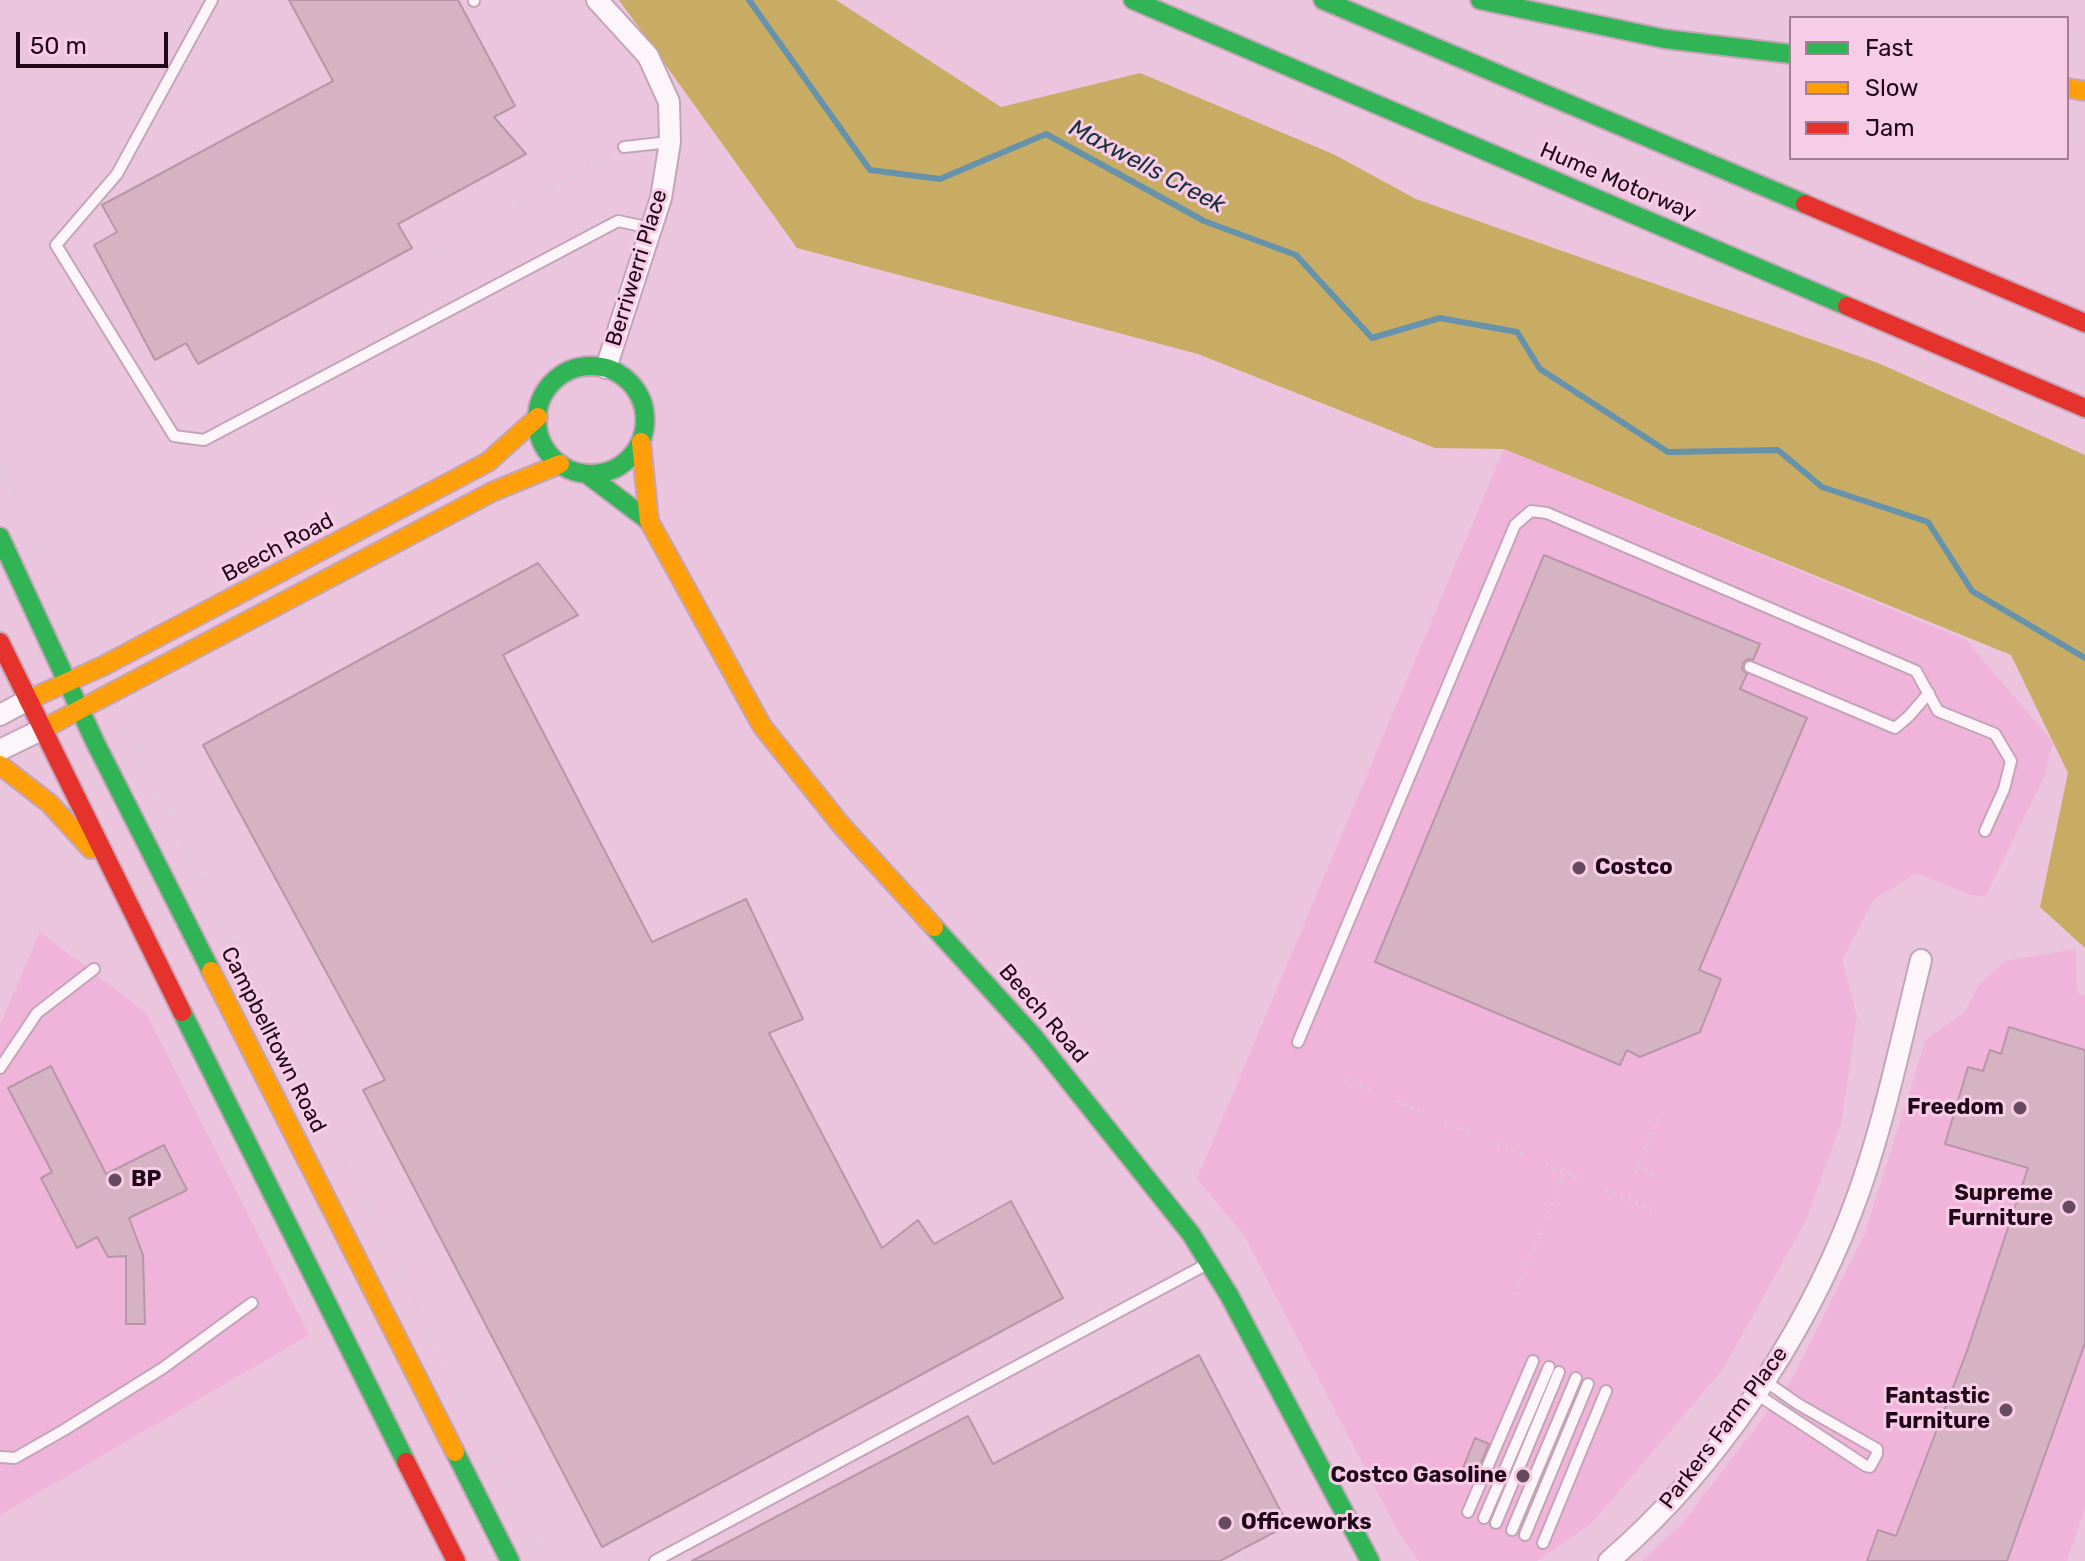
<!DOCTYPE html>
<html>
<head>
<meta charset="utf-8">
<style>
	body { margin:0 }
	#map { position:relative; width:2085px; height:1561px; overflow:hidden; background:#ebc4dd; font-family:Rubik,sans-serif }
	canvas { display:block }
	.legend { position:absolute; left:1789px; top:16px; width:280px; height:144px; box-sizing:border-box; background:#f7cce7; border:2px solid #a17e95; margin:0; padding:10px 14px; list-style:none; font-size:24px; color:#200819 }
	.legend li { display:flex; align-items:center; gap:16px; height:40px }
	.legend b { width:40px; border:2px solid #a17e95 }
	.scale { position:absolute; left:16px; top:32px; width:152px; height:36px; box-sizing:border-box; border:4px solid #200819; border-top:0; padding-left:10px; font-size:24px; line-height:28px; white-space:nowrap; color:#200819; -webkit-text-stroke:6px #f7cce7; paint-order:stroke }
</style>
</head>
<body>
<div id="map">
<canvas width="2085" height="1561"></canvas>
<ul class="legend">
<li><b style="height:10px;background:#30b455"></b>Fast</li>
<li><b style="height:10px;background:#ff9f0a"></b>Slow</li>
<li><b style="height:10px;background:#e5322d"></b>Jam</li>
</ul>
<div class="scale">50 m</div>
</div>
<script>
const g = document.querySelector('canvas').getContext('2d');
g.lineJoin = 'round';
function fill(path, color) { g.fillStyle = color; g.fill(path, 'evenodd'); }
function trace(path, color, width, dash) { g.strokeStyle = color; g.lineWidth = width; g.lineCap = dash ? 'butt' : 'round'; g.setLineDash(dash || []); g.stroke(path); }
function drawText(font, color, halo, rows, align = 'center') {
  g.font = font + ' Rubik,sans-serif'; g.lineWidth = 6; g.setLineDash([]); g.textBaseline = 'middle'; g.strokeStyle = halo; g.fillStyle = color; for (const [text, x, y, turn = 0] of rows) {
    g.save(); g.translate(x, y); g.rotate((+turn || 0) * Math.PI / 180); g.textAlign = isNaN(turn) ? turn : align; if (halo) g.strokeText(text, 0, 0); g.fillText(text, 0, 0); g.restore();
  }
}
const built = new Path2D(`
	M1504,449L1966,640L2053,742L2044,777L1985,897L1968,894L1917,873L1874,899L1842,960L1857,1016L1841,1123L1807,1218L1723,1369L1592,1523L1537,1561H1419L1400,1535L1244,1235L1197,1179Z
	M40,932L146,1013L309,1335L0,1515V1025Z
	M2076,949L2077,993L2085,996V1508L2067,1561H1642L1683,1523L1791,1381L1864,1236L1926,1039L1964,1013L1979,985L2005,961Z`);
const forest = new Path2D(`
	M619,0H836L1001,107L1140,73L1333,154L1416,199L1878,363L2085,455V948L2040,907L2068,773L2011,655L1504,449L1435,448L1198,354L797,248Z`);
const stream = new Path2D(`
	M749,0L870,170L940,179L1046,134L1204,221L1296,255L1372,338L1440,318L1517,332L1540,369L1668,452L1778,450L1822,487L1928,522L1972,591L2085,658`);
const building = new Path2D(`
	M289,0H458L515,106L494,117L526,154L398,224L412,248L198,364L186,343L155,360L94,245L117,232L102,205L333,81Z
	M1544,555L1760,644L1753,660L1748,659L1743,663L1742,669L1747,674L1740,689L1807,718L1699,970L1721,979L1700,1032L1640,1057L1627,1050L1620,1065L1375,962Z
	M538,563L578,615L503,655L652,942L746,899L803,1019L769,1033L882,1248L918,1220L934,1244L1011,1201L1063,1298L602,1547L363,1090L385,1080L203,745Z
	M2009,1027L2085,1050V1343L2007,1561H1867L1878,1530L1896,1536L1967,1351L2028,1168L1945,1144L1968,1067L1983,1071L1990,1050L2001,1054Z
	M51,1066L106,1174L164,1145L187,1190L129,1218L143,1255L145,1324H126V1256L108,1257L97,1237L77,1248L41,1178L52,1172L8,1088Z
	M1199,1355L1288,1525L1220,1561H692L968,1416L993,1464Z
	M1475,1438L1489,1444L1474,1479L1461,1473Z`);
const path = new Path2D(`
	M434,254L612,154
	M0,464L77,628L90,640
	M126,712L125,727L546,1561
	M1345,1080L1369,1089
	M1396,1101L1422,1112
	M1445,1121L1471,1133
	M1498,1144L1523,1154
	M1546,1164L1583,1180
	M1637,1167L1654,1174
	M1635,1172L1658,1119
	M1606,1190L1652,1209
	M1515,1294L1565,1172
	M1239,1561L1246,1557L1243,1549`);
const lane = new Path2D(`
	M212,0L117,174L56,245L174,436L204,440L618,221L651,228
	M474,0V1
	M624,147L670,142
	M1750,667L1895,728L1909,716L1929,693
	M1298,1042L1515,525L1531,511L1547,513L1916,671L1938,711L1995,734L2011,761L2004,789L1985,831
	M0,1068L37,1013L94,969
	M1755,1393L1866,1466L1870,1467L1877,1454V1449L1798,1404L1765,1381
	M0,1457L15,1458L64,1430L163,1368L252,1303
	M1468,1512L1533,1361
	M1484,1518L1549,1367
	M1496,1523L1559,1372
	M1512,1530L1576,1378
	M1525,1535L1588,1384
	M1543,1543L1606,1391
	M655,1561L1207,1264`);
const street = new Path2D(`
	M597,0L648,56L669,102L670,142L661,198L606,368
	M0,715L28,700
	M0,750L43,729
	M1609,1561C1713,1472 1803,1340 1852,1211C1883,1130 1900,1044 1921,960`);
const fast = new Path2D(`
	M1133,0L1847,306
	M1323,0L1805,204
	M1480,0L1665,39L1791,54
	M537 420a54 54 0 1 1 108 0a54 54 0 1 1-108 0Z
	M588,475L649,521
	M0,537L95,742L211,971
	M934,927L1034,1037L1191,1234L1229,1295L1370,1561
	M182,1012L406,1462
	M455,1452L510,1561`);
const slow = new Path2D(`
	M2067,88L2085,91
	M641,442L649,521L762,726L842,826L934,927
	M28,700L103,666L488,462L538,417
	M43,729L492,492L560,464
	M0,765L49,803L91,849
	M211,971L455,1452`);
const jam = new Path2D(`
	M1805,204L2085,323
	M1847,306L2085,408
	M0,642L182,1012
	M406,1462L456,1561`);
const markers = [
	[1579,868,8,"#674a5e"],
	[2020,1108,8,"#674a5e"],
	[115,1180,8,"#674a5e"],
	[2069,1207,8,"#674a5e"],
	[2006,1410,8,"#674a5e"],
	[1523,1476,8,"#674a5e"],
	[1225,1523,8,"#674a5e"]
];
const streetNames = [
	["Hume Motorway",1618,182,23],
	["Berriwerri Place",637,268,-73],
	["Beech Road",278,548,-28],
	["Beech Road",1043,1014,49],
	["Campbelltown Road",273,1040,63],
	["Parkers Farm Place",1724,1428,-53]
];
const poiNames = [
	["Costco",1595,868,"left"],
	["Freedom",2004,1108],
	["BP",131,1180,"left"],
	["Supreme",2053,1194],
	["Furniture",2053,1219],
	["Fantastic",1990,1397],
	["Furniture",1990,1422],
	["Costco Gasoline",1507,1476],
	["Officeworks",1241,1523,"left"]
];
const waterNames = [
	["Maxwells Creek",1147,167,28]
];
fill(built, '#f0b4db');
fill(forest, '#c8ac64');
trace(stream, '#6693ab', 6);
fill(building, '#d5b3c3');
trace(building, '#b797a7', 2);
trace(lane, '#c4a5b8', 14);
trace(street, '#c4a5b8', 24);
trace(fast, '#c4a5b8', 22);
trace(slow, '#c4a5b8', 22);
trace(jam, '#c4a5b8', 22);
trace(path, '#d9ccd4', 4, [2, 6]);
trace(lane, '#fcf6fa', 10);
trace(street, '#fcf6fa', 20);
trace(fast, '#30b455', 18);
trace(slow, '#ff9f0a', 18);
trace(jam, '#e5322d', 18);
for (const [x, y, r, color] of markers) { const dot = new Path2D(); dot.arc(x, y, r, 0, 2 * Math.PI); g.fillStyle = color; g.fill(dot); trace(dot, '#f7cce7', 3); }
drawText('22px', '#200819', '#f7cce7', streetNames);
drawText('bold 22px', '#200819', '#f7cce7', poiNames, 'right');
drawText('italic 24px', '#19323a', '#f7cce7', waterNames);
</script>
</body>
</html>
